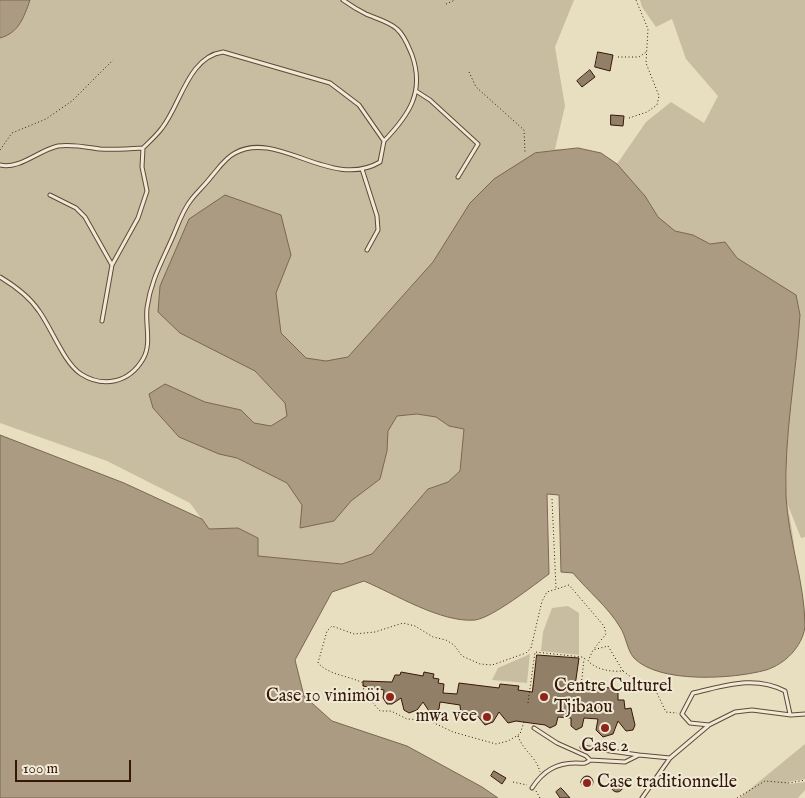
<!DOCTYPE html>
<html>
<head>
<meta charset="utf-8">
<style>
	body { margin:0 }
	#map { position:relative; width:805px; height:798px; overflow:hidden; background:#e7dfc0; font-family:"IM FELL English",serif }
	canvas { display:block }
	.scale { position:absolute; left:15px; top:760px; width:116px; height:22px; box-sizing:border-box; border:2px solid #361609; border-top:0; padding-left:6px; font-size:15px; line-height:18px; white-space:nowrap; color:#361609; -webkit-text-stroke:4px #efead6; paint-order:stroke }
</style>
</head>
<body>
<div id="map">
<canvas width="805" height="798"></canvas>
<div class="scale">100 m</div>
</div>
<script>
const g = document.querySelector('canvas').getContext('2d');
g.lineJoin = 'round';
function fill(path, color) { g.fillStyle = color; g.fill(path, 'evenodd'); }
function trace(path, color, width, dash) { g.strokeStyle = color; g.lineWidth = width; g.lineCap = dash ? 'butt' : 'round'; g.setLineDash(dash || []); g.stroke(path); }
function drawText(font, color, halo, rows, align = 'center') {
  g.font = font + ' "IM FELL English",serif'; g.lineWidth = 4; g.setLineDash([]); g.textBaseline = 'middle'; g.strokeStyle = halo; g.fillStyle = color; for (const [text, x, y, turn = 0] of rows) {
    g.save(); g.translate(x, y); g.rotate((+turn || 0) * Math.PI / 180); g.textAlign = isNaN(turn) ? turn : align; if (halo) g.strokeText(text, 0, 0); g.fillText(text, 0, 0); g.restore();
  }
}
const green = new Path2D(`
	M0,0H574L555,47L565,106L555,149C581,150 594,148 617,164L646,122L671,102L704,123L718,96L686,59L672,19L656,27L642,7L640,0H805V537L801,538L787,503C805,589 805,680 710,676C685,676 654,677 635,658C627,651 626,636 621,627C608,607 588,591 573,573L561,572L779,359L398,416L417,414L436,417L449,426L465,429L460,471L448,482L428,489L372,554L342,564L257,556L258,538L238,528L209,529L190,503L107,461L0,423Z
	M568,606L579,613V655L541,651L543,632L552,608Z
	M530,654L527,683L492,680L498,668Z
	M805,744V779L788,782V784L805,782V790L798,798H739Z`);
const water = new Path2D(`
	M0,0H30C24,17 19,33 0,38Z
	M578,148L601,153L617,164L645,196L658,217L675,231L693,235L710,244L725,242L737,258L796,295L800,315C796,375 784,436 786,496C788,540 805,582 805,627C802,647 785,664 766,670C734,679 659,684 634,658C627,650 626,636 620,627C608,607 588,591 573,573L561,572L559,495L547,494L549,574C534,585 492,618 475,620C441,623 395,594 364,581L332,592L295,660L304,696L332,721L407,746L482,787L498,798H0V435L124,483L202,519L209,529L238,528L258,538V556L342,564L372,554L428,489L448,482L460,471L464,429L449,426L436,417L417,414L397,416L388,431L387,451L380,479L351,501L334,521L300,528L302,505L287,483L237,458L219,454L179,437L153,408L149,394L165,384L205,402L241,410L254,423L271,426L287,416L285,403L255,371L180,333L158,312L160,286L189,219L225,195L281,215L291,255L276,293L281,333L306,358L326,361L348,357L433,262L470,203L494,179L535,153Z`);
const building = new Path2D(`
	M598,52L613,55L610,71L595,67Z
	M590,70L595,77L582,87L577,81Z
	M611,115L624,116L623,126L611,125Z
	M537,655L579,658L575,686L612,688V692H618V700H624L625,709L631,708L635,725L633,730L626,731L618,721L613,734L603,737L596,730L598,719L584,718L582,727L576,730L571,726V718L558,717L556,725L550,728L545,725L516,721L508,723L499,712L493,722L485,725L475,713L468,718L461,716L460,705L440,702L439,709L435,712L429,711L423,702L417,710L409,713L404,710L401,698L392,704H387L383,698L384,690L363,686V681L392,682L395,675H400L401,672L423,676L424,672L434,674L433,678L439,679L438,683L444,684L443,693L457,694L459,683L499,688L500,684L519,686L518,690L532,692Z
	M494,771L506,778L502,784L491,776Z
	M581 782a6 6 0 1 1 12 0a6 6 0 1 1-12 0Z
	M611 786a6 6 0 1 1 12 0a6 6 0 1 1-12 0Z
	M561,788L563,790L570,798H560L556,792Z`);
const path = new Path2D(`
	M446,4L455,0
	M618,57H639L646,52
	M469,72L476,87L524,130L525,152
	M629,118L647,112L657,105L659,96L646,63L648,29L636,0
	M0,150L12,133L46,119L72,101L113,60
	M552,499L556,588
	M623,671L608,646L593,650L588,661C597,670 611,672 623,671L635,680L654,687L666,712L677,713
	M581,687L584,659
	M528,703L535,652L582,657L587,660
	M524,722L520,734L508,741L496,744L453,732L428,720L407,719L391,711H380L364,693L363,683C347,675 331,676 318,663L327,631L332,626L354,634L375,632L403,623L415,626L433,637L446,640L454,645L462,656L480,664L492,665L526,653L531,648L542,601L547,592L569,585L604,626L606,634L593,650
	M518,736C523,751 536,756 540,772
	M513,782L527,785
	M536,791L540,798
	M737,798L765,781L789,783L805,780`);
const lane = new Path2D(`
	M343,0C350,5 358,10 366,14C375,18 390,22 397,29C405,36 408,46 412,55C425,92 409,115 384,141
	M416,91L430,100L478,144L458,177
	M0,165C19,170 39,150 58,146C72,144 86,147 100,149C114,150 129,149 143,148C149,142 157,135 162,128C181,104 188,57 223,52L330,83L359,105L384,141L380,162C331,191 278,129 235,153C225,158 218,169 211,177C205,185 197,192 191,200C183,210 179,222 174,234C163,260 151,279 147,308C145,325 152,344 143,359C129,383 103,388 81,374C64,363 52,329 39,311C29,296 15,286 0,277
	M362,169L377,216L378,230L367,250
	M50,195L76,208L85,217L112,265
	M102,321L112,265L138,218L147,191L142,167L143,148
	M709,725L690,723L682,714L693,693C725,686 754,675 785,691L790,714
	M534,728L557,743L586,756L590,760L625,762L639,755L670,758
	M582,747L639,755
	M532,788C543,771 556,763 576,763C583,763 584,765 590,760
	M642,798L670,758L709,725L735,712L752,710L791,715L805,714`);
const markers = [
	[390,697,5,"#8f2418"],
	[544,697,5,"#8f2418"],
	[487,717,5,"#8f2418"],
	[605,728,5,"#8f2418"],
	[587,783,5,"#8f2418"]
];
const poiNames = [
	["Centre Culturel",554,687],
	["Tjibaou",554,708],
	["Case 10 vinimöi",380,697,"right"],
	["mwa vee",477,717,"right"],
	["Case 2",605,747,"center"],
	["Case traditionnelle",597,783]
];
fill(green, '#c9bda1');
fill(water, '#ab9b82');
trace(water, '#7c6652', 1);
fill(building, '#927f68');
trace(building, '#361609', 1);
trace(lane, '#624837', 5);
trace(path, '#361609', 1, [1, 2.5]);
trace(lane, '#efead6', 3);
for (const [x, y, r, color] of markers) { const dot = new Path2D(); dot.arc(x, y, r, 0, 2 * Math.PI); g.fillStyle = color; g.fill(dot); trace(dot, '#efead6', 2); }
drawText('18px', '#361609', '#efead6', poiNames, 'left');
</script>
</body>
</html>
